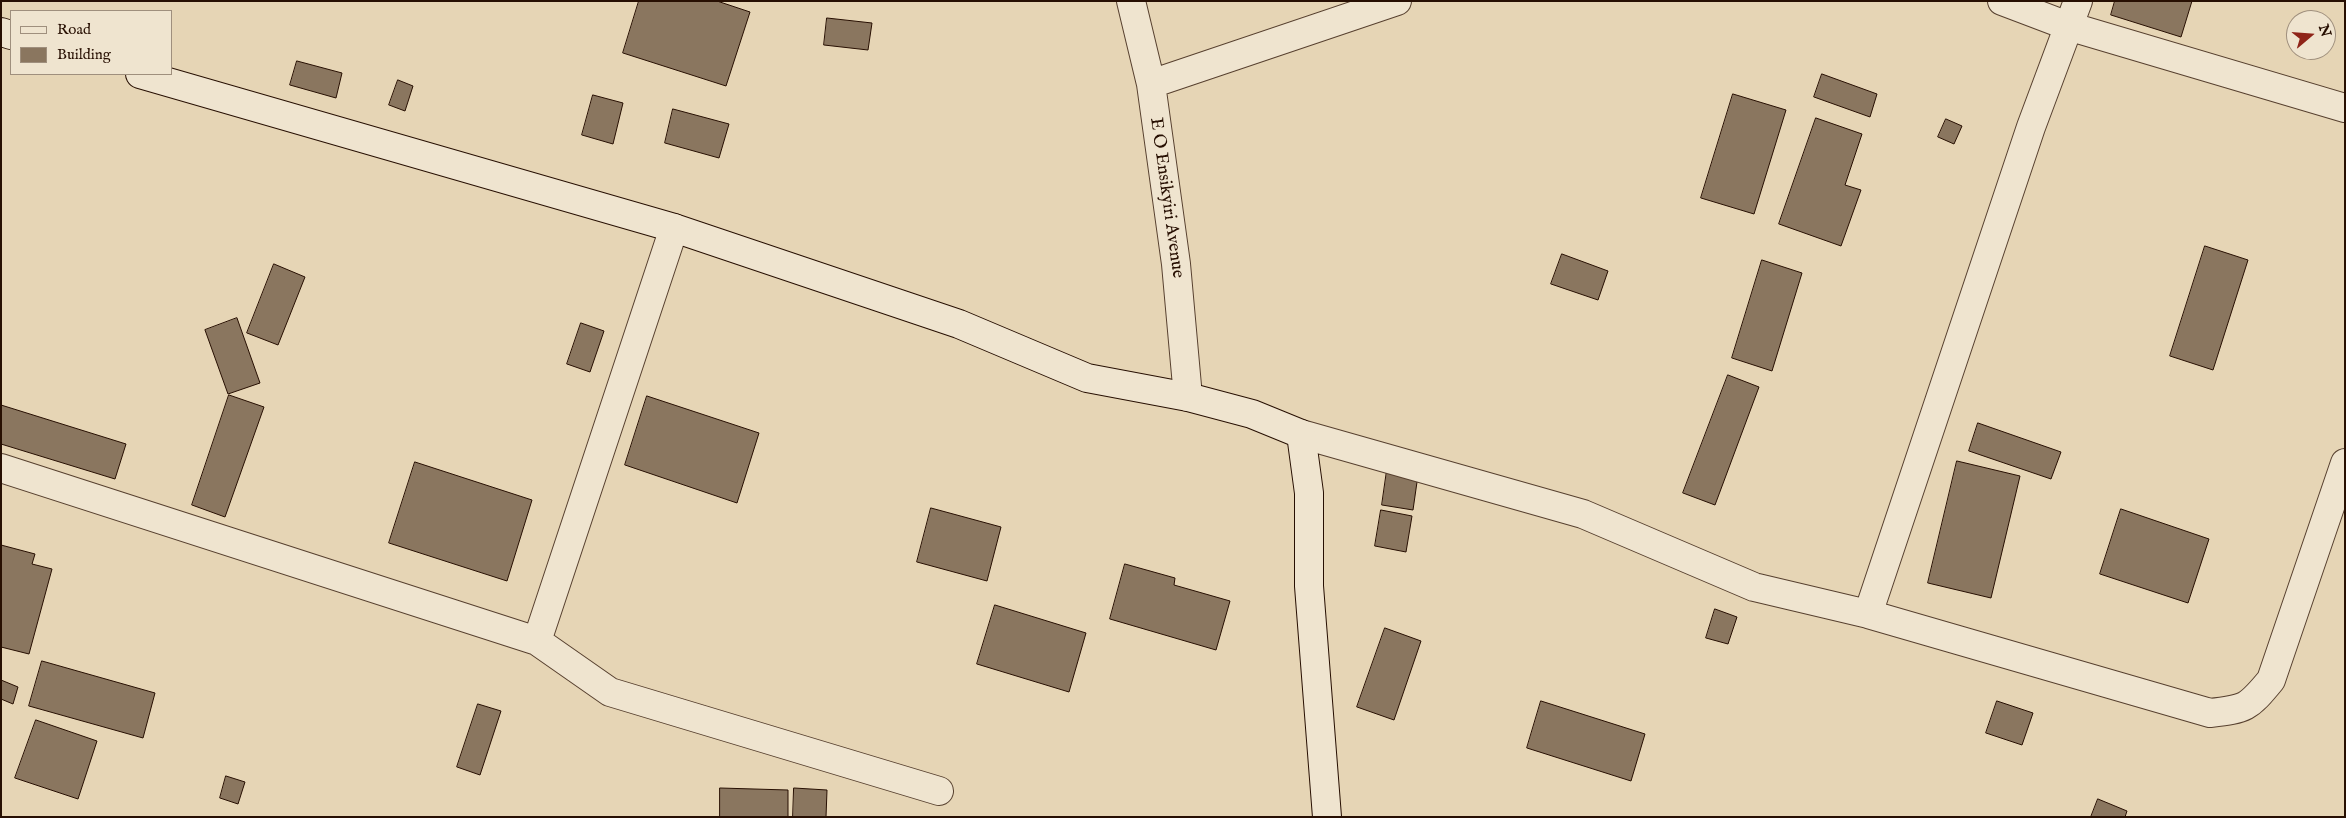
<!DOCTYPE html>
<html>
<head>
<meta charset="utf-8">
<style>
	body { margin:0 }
	#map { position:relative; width:2346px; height:818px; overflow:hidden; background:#e6d5b5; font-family:"IM FELL English",serif }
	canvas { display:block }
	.frame { position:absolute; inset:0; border:2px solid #270f02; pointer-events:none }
	.legend { position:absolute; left:10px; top:10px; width:162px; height:65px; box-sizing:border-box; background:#efe4cf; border:1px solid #9f8f7d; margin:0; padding:6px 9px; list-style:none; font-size:15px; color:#270f02 }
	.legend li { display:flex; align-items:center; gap:10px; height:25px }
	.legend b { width:25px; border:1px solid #9f8f7d }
	.north { position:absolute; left:2286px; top:10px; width:50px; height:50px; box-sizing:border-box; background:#efe4cf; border:1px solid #9f8f7d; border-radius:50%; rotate:72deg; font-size:14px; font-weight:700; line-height:20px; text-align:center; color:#270f02 }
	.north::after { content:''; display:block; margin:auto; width:18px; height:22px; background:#8f2418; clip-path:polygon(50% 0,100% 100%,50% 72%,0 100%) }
</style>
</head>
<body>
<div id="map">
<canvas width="2346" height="818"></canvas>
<div class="frame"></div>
<ul class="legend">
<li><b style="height:6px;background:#efe4cf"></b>Road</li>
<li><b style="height:14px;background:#8a765f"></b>Building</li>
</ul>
<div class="north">N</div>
</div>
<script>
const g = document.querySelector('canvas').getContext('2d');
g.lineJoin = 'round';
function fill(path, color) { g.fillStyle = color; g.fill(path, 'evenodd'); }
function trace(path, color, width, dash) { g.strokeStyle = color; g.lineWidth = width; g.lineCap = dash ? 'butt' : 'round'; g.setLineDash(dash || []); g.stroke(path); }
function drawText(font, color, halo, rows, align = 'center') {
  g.font = font + ' "IM FELL English",serif'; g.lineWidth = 4; g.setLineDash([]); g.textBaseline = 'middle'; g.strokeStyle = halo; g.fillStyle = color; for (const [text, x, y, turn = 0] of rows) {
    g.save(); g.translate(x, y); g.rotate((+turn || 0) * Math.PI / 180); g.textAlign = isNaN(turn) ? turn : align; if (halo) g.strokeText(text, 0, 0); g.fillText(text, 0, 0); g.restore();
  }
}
const building = new Path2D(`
	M639,1H717L750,12L726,86L623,53Z
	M2115,1H2192L2181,37L2111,15Z
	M827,18L872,23L868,50L824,45Z
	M297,61L342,73L336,98L290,85Z
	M1822,74L1877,94L1870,117L1814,97Z
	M398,80L413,86L405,111L389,105Z
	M1733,94L1786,110L1754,214L1701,198Z
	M593,95L623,103L613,144L582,135Z
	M673,109L729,124L719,158L665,143Z
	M1816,118L1862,134L1845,185L1861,190L1841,246L1779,224Z
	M1946,119L1962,126L1954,144L1938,137Z
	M2205,246L2248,260L2213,370L2170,356Z
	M1562,254L1608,271L1598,300L1551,284Z
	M1762,260L1802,273L1772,371L1732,358Z
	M274,264L305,277L278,345L247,333Z
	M237,318L260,383L228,394L205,330Z
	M581,323L604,331L590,372L567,364Z
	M1728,375L1759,387L1715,505L1683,493Z
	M229,395L264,407L225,517L192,505Z
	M647,396L759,433L737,503L625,465Z
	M1,405L126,444L115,479L1,444Z
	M1978,423L2061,452L2051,479L1969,451Z
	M1957,461L2020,476L1991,598L1928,583Z
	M415,462L532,500L507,581L389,543Z
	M1387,470L1418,475L1413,510L1382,505Z
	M931,508L1001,527L987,581L917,562Z
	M2121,509L2209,539L2188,603L2100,574Z
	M1381,510L1412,516L1406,552L1375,546Z
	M1,545L35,554L32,564L52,569L29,654L1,647Z
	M1125,564L1175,578L1174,585L1230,601L1216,650L1110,619Z
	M995,605L1086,633L1069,692L977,664Z
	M1715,609L1737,617L1728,644L1706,638Z
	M1385,628L1421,641L1394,720L1357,707Z
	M42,661L155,693L143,738L29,706Z
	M1,680L18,687L13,704L1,699Z
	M1541,701L1645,734L1631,781L1527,748Z
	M1997,701L2033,713L2022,745L1986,733Z
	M478,704L501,711L480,775L457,767Z
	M36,720L97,741L78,799L15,778Z
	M226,776L245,782L238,804L220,798Z
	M720,788L788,790V817H720Z
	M794,788L827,790L826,817H793Z
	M2098,799L2127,811L2125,817H2091Z`);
const street = new Path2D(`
	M1131,1L1151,84L1176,264L1188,397
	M2002,1L2068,26L2345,108
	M1151,84L1397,1
	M1301,434L1583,514L1754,587L1868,614L2210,713C2246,709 2248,708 2271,680L2345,463
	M1,468L537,641L610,692L939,791
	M1868,614L2031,127L2078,1
	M537,641L674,228`);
const secondary = new Path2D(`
	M1,32L11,35
	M140,74L674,228L959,324L1087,378L1188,397L1252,414L1301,434L1309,493V586L1327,817`);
const streetNames = [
	["E O Ensikyiri Avenue",1166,198,82]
];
fill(building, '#8a765f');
trace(building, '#270f02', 1);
trace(street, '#57402f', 30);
trace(secondary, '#270f02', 30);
trace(street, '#efe4cf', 28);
trace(secondary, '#efe4cf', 28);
drawText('18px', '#270f02', '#efe4cf', streetNames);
</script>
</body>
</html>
